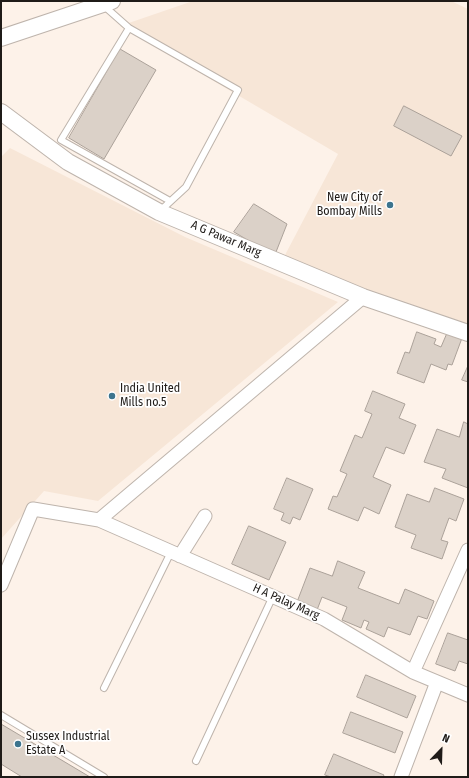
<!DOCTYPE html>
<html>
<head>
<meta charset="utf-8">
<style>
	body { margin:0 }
	#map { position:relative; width:469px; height:778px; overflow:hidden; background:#fdf2e9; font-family:"Fira Sans Condensed",sans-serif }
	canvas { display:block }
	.frame { position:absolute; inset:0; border:2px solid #1f1b18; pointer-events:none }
	.north { position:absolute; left:421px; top:730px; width:40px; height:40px; -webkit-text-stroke:3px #fff; paint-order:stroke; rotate:23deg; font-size:11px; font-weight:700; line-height:16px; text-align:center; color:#1f1b18 }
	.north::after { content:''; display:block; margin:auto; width:14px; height:18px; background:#1f1b18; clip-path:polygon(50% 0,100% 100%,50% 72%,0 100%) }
</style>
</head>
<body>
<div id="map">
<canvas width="469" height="778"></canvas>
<div class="frame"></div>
<div class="north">N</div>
</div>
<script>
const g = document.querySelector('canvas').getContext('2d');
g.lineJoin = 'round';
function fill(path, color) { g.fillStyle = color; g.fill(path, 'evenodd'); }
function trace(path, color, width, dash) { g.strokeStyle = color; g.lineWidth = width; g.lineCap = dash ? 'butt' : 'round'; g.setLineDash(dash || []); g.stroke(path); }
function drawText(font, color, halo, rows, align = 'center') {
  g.font = font + ' "Fira Sans Condensed",sans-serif'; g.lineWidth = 3.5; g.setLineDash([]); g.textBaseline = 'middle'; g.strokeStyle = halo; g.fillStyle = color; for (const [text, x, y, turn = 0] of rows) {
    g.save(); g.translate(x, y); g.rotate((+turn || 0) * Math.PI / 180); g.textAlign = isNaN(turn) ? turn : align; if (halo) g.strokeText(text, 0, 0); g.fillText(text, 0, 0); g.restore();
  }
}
const built = new Path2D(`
	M193,1H451L468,9V324L364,289L284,257L338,154L120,26Z
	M10,148L185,237L338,302L98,501L44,491L1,539V157Z`);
const building = new Path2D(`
	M120,49L156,70L104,159L69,138Z
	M404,106L462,136L451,156L394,126Z
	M254,204L287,224L276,252L256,245L234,232Z
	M417,332L436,339L434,344L441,347L447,333L462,338L452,365L448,364L446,370L431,364L424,383L397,373L405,352L409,353Z
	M468,366V382L462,380Z
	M373,391L405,404L399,418L416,425L404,454L386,447L373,477L391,485L379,514L364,507L358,521L328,509L333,496L337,497L347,474L340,471L355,435L362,438L372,414L365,411Z
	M464,422L468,424V488L442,478L446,469L424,462L437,429L459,437Z
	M287,478L313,489L300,520L293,517L290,524L281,520L284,513L274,509Z
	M435,488L464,499L456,521L449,518L441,540L448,542L442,559L411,548L416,535L395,527L407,494L429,502Z
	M249,526L286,542L269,580L232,564Z
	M338,561L365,572L358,588L399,604L405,589L434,601L427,619L418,616L410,635L388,627L384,637L366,629L369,622L364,620L361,628L342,620L347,607L322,597L317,610L297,602L310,568L332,576Z
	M448,633L468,640V664L459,661L455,671L436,664Z
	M366,675L416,696L407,718L357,697Z
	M351,712L403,732L395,753L343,733Z
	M1,724L90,777H22L1,764Z
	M334,754L384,775L383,777H331L325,775Z`);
const service = new Path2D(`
	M103,5L129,28L238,90L186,187L160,211
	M129,28L61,140L170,201
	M104,688L171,552
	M1,715L104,777
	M196,761L273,596`);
const minor = new Path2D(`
	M99,520L324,619L413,672L468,695
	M180,556L205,516
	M1,585L33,509L99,520L363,297
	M413,672L468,550
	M401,777L437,682`);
const tertiary = new Path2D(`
	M1,38L112,1
	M1,112L68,162L159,212L363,297L468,333`);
const markers = [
	[390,205,4,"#3c748e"],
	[112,396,4,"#3c748e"],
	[18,744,4,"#3c748e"]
];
const poiNames = [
	["New City of",382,198,"right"],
	["Bombay Mills",382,212,"right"],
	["India United",120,389],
	["Mills no.5",120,403],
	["Sussex Industrial",26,737],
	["Estate A",26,751]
];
const streetNames = [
	["A G Pawar Marg",226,239,23],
	["H A Palay Marg",286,602,24]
];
fill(built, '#f7e6d7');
fill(building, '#dbd1c8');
trace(building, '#aba199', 1);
trace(service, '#beb4ac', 8);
trace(minor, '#beb4ac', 15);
trace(tertiary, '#beb4ac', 18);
trace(service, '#fff', 6);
trace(minor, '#fff', 13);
trace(tertiary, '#fff', 16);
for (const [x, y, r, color] of markers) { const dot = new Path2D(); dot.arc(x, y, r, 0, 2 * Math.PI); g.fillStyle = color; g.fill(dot); trace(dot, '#fff', 1.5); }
drawText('12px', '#1f1b18', '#fff', poiNames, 'left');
drawText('12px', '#1f1b18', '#fff', streetNames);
</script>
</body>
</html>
